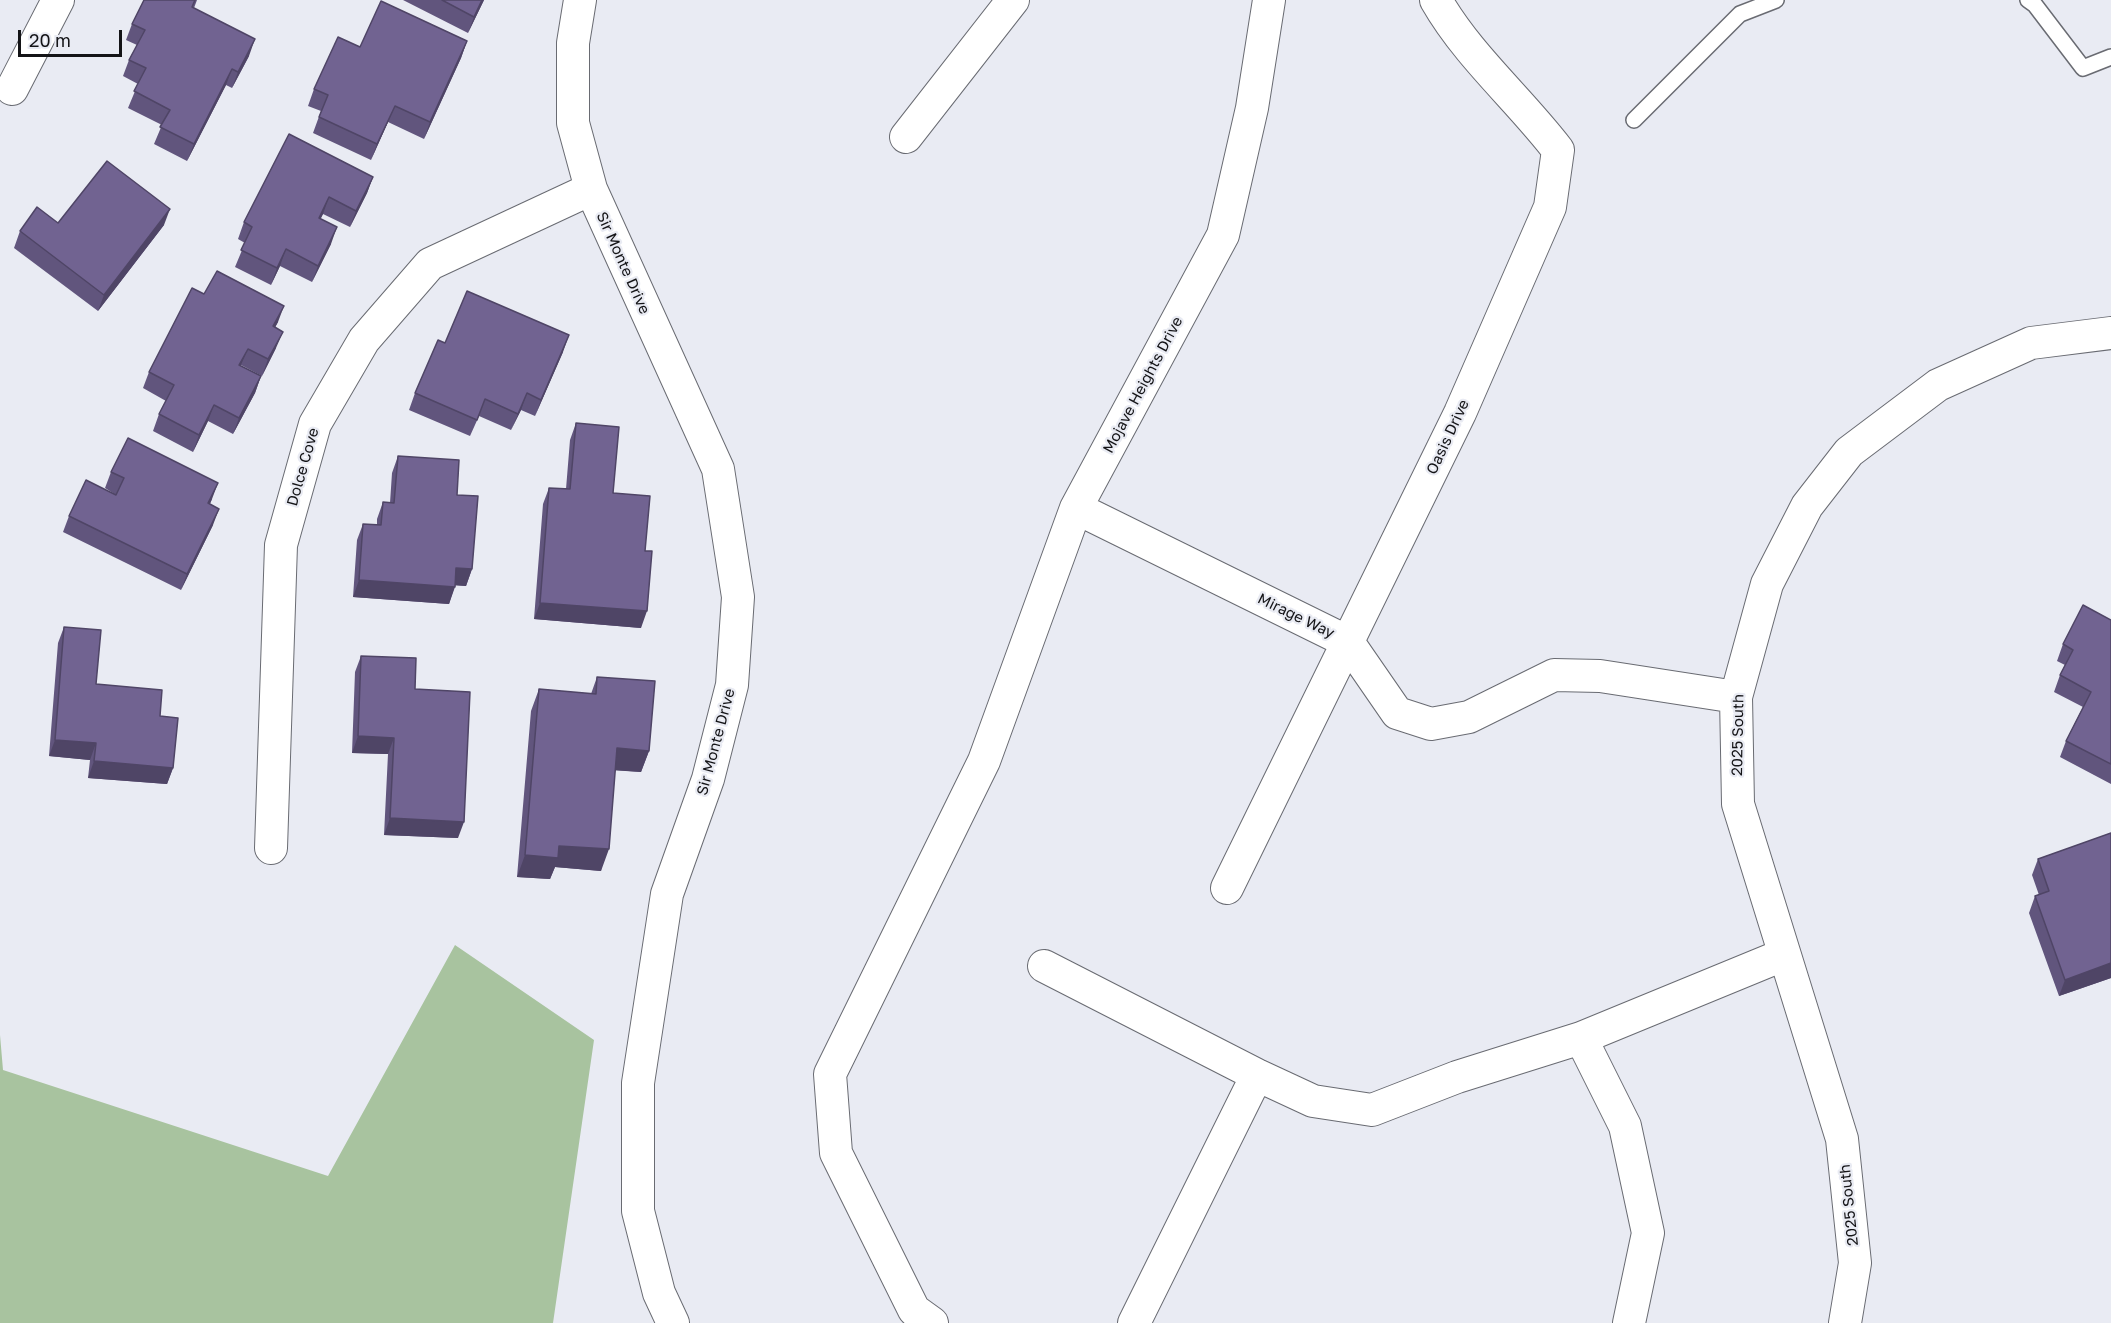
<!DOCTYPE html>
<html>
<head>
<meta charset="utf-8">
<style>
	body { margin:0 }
	#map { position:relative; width:2111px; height:1323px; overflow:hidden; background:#e9ebf3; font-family:"Golos Text",sans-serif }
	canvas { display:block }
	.scale { position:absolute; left:18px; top:30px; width:104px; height:27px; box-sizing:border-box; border:3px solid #141417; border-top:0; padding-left:8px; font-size:18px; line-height:21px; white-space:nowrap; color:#141417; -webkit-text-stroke:4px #e9ebf3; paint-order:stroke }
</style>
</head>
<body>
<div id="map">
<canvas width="2111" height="1323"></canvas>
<div class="scale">20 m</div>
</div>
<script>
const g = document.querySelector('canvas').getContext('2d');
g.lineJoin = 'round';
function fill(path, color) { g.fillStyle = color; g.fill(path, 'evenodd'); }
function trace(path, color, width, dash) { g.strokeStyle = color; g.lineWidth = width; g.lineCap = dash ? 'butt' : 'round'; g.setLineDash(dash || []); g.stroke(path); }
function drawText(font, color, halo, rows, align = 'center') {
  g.font = font + ' "Golos Text",sans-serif'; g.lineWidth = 4.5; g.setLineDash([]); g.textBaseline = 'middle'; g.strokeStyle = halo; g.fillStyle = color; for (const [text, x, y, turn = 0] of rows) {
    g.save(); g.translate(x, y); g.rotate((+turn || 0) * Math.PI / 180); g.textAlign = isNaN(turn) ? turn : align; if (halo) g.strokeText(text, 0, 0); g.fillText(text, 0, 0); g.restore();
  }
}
const green = new Path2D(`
	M455,945L594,1040L553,1323H0V1035L3,1070L328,1176Z`);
const service = new Path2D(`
	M2028,0L2035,5L2083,68L2111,57
	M1634,120L1740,14L1776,0`);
const minor = new Path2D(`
	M580,0L573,43V123L591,189L718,469L738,597L732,685L708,779L667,894L638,1083V1211L659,1293L673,1323
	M12,89L58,0
	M906,137L1013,0
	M1076,508L1348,642L1397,713L1431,724L1469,717L1554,675L1600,676L1736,697
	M271,848L281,545L315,424L364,340L430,264L591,189
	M1227,888L1460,413L1550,207L1558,150C1519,99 1468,56 1436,0
	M1044,966L1257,1075L1313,1101L1372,1110L1457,1077L1581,1038L1783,955
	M1581,1038L1625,1126L1648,1233L1629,1323
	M932,1323L914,1310L836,1153L830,1074L984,761L1076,508L1223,235L1252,108L1269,0
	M1134,1323L1257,1075
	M1845,1323L1855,1263L1842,1139L1738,804L1736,697L1767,584L1807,506L1849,452L1938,385L2031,343L2111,333`);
const wall = new Path2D(`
	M144,0H197L194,8L249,56L232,88L226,85L187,161L154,144L162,125L128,108L138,84L123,76L129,60L137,45L126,40L132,24Z
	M403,0H484L468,33Z
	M467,41L461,58L424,139L388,122L371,160L313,133L321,111L308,106L314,89L360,47Z
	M373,177L367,193L350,227L323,214L320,219L331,244L312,282L280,266L271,285L235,267L245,243L238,239L244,222Z
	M58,223L164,225L98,311L14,248L20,231Z
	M204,294L278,322L275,327L276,348L262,376L241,365V366L261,376L255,393L233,434L208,421L193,452L153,431L159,414L166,401L143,388L149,372Z
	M445,343L563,352L535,416L521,410L511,430L479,416L470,436L409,410L415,393Z
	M576,423L645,551L641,628L534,619L543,504L549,488L566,489L570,440Z
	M398,456L457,495L472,569L466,586L455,585L449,604L353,597L357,540L363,524L377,525V519L383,502L390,503L392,473Z
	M111,472L212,499L210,504L213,525L181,590L63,532L69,516L116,495L105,488Z
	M2111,620V784L2060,757L2066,741L2083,707L2054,692L2060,675L2065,665L2057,661L2063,644Z
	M64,627L96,684L160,716L173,768L167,784L88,778L90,760L49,756L58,643Z
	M361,656L415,689L458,838L384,835L388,754L352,753L355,672Z
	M597,677L649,751L641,772L615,770L601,871L555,867L550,879L517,877L531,711L539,689L591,694Z
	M2111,833V978L2059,996L2029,913L2035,896L2039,895L2032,875L2038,859Z`);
const shadedWall = new Path2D(`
	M482,0H484L468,33L474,17Z
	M255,39L249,56L232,88L238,72Z
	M467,41L461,58L424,139L430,122Z
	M232,69L226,85L187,161L194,144Z
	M395,106L388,122L371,160L377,144Z
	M373,177L367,193L350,227L356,211Z
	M329,197L323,214L313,235L319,218Z
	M170,209L164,225L98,311L104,295Z
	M337,227L331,244L312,282L318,266Z
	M286,249L280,266L271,285L277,268Z
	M284,306L278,322L267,343L273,326Z
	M283,332L276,348L262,376L268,359Z
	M569,335L563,352L535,416L541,400Z
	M248,349L241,365L233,381L239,365Z
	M261,376L255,393L233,434L239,418Z
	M527,393L521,410L511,430L518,414Z
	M214,405L208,421L193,452L199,435Z
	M218,483L212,499L202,520L208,503Z
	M219,509L213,525L181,590L187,574Z
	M456,568L472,569L466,586L450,585Z
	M359,580L455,587L449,604L353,597Z
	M540,603L647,611L641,628L534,619Z
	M358,736L394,738L388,754L352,753Z
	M55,740L96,743L90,760L49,756Z
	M617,748L649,751L641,772L610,770Z
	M94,761L173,768L167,784L88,778Z
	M390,818L464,822L458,838L384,835Z
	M559,846L609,849L601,871L555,867L550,879L517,877L525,855Z
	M2111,963V978L2059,996L2065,980Z`);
const building = new Path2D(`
	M144,0H195L192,7L255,39L238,72L232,69L194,144L160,127L170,110L134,91L146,68L129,60L145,30L132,24Z
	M442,0H482L474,17Z
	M381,1L467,41L430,122L395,106L377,144L319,117L328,95L314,89L338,37L360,47Z
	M289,134L373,177L356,211L329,197L319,218L337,227L318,266L286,249L277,268L241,250L252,227L244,222Z
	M107,161L170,209L104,295L20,231L37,207L58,223Z
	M217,271L284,306L273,326L283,332L268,359L248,349L239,365L261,376L239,418L214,405L199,435L159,414L174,385L149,372L192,288L204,294Z
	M467,291L569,335L541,400L527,393L518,414L485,399L477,420L415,393L438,340L445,343Z
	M576,423L619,427L613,493L650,496L645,551H652L647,611L540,603L549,488L570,489Z
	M128,438L218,483L208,503L219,509L187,574L69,516L86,480L116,495L124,478L111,472Z
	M398,456L459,460L457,495L478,496L472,569L456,568L455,587L359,580L363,524L381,525L383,502L394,503Z
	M2083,605L2111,620V764L2066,741L2091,692L2060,675L2073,650L2063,644Z
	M64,627L101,630L96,684L162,690L160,716L178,718L173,768L94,761L96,743L55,740Z
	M361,656L416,658L415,689L470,692L464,822L390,818L394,738L358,736Z
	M597,677L655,681L649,751L617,748L609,849L559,846L558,858L525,855L539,689L596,694Z
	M2111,833V963L2065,980L2035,896L2049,891L2038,859Z`);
const streetNames = [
	["Sir Monte Drive",623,263,66],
	["Mojave Heights Drive",1143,385,-62],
	["Oasis Drive",1448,437,-65],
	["Dolce Cove",303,467,-74],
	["Mirage Way",1296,616,26],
	["2025 South",1738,735,-89],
	["Sir Monte Drive",716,742,-75],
	["2025 South",1849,1205,-96]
];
fill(green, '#a8c39f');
trace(service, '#696b72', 18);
trace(minor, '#696b72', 34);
trace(service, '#fff', 15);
trace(minor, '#fff', 32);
fill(wall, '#61557d');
fill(shadedWall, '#4f4566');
fill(building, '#716391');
trace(building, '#4f4566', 1.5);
drawText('15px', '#141417', '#e9ebf3', streetNames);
</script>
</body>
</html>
